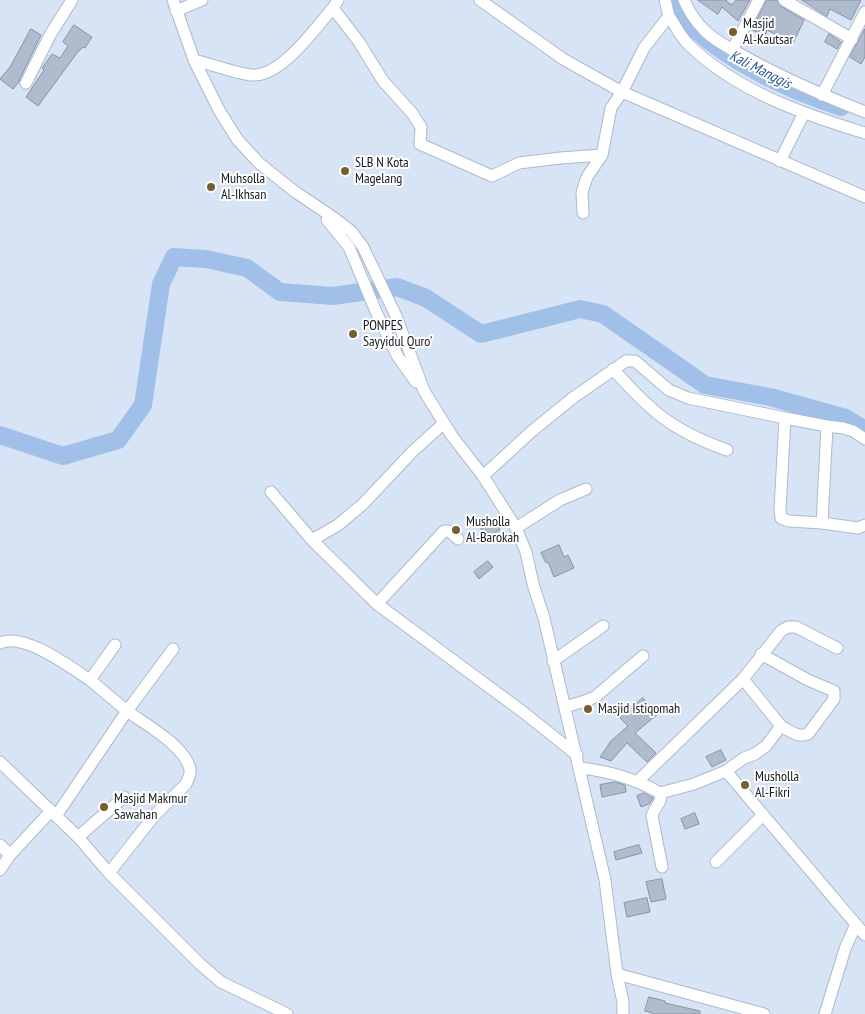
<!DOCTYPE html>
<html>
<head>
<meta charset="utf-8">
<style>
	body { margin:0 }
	canvas { display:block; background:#d6e4f6 }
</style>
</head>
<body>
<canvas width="865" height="1014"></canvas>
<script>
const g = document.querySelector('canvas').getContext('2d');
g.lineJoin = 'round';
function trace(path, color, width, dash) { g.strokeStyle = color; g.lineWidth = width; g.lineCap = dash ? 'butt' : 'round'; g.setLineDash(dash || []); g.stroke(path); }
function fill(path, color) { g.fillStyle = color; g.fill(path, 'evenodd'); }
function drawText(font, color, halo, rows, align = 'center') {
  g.font = font + ' "PT Sans Narrow",sans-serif'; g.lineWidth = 4; g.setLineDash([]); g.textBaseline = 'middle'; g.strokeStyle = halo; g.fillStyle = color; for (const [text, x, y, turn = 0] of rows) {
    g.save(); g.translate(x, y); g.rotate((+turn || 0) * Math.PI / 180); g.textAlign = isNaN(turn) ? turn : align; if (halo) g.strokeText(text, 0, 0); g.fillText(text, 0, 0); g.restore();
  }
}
const river = new Path2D(`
	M672,0C680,10 687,21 696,30C737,66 789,90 841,107
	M0,435L63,456L118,440L143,405L161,284L174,257L206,259L247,268L280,292L333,296L397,287L426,298L481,334L580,309L603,314L705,385L770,397L846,418L865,430`);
const building = new Path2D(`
	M698,0H727L726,1L732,5L736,0H750L738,21L722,7L718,14Z
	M767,0H777L780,6L804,20L793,43L767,30L765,36L752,30Z
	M802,0H861L851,20L830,9L827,16Z
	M74,25L92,37L85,48L83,47L77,53L38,106L26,97L44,70L42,68L52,54L60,58L68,46L63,42Z
	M31,29L41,35L18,83L13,89L0,79L10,67Z
	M865,29V57L861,64L850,57Z
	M829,34L841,42L837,49L825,42Z
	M494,519L500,530L486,538L480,527Z
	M559,545L564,557L568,555L574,568L554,577L548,562L546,563L541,553Z
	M488,561L493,567L479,579L474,572Z
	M643,698L658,714L635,733L656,753L647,762L627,743L611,761L600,757L611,741L628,726L620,718Z
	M721,750L726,760L712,767L706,757Z
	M615,782L625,785L626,792L602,797L600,785Z
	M644,793L653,798L649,804L641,807L637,796Z
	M695,813L699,824L685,829L681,819Z
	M639,845L642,853L616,860L614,852Z
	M662,879L666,899L651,902L646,882Z
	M647,898L650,912L627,917L624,903Z
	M649,997L665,1001V1003L700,1011V1014H655L645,1011Z`);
const minor = new Path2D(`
	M173,0L194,60L219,110L237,139L259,163L294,191L334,218L351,231L363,247L396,316L424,391L452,436L483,476L516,528L526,552L533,584L544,618L605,880L617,974L623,1002V1014
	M480,0L563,59L622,92L865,197
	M684,0C689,12 696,22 705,31C714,40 729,48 740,54C780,77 822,95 865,112
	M784,0L852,39
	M333,8L359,42L383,81L412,113L421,127L420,144L492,176L519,163L560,158L602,155
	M176,11L202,0
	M669,16C675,25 680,36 688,44C736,91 803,114 865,133
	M732,50L759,0
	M194,60C211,64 234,73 251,75C281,78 315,28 333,8L338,0
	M26,83L50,35L72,0
	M822,95L865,12
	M780,161L804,113
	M583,213L582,193L584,186L587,177L602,155L611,108L622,92L644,48L669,16L665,0
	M327,220L349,247L377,314L398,357L416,382
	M613,369C651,412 673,431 727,450
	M865,439L853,431L843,428L827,426L785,418L780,509L781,518L789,521L822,523L858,528L865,525
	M483,476L532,431L574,397L626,361H635L669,390L688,398L785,418
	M271,492L312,540L377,604L523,712L577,755
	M822,523L827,426
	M516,528L560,500L586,489
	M312,540L338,525L363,504L413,451L443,424
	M377,604L444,531H449L458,539
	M0,643C24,632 70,667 90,680
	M553,661L603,626
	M743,679L781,726
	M565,707L585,701L595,697L643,656
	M0,762L78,837L109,873L200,964L221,982L287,1014
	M580,768C609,771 634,778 660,793L694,784L726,771L865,935
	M726,771L744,758L755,754L766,746L781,726C790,731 798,738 808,734L834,699V691L808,680L761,654
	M638,781L743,679L781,631L788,627H796L837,648
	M660,793C663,803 654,807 652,816L662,867
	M56,816L127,711L90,680L115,645
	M78,837L124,797
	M0,845L10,855
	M716,862L763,815
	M0,870L10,855L51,811
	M109,873L154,816L186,784C188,779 191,775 190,769C185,746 145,724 127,711L173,649
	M617,974L764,1014
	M825,1014L845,949L856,924`);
const markers = [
	[733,32,5,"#755f2f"],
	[345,171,5,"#755f2f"],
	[211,187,5,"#755f2f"],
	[353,334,5,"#755f2f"],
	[456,530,5,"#755f2f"],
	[588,709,5,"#755f2f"],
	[745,785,5,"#755f2f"],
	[104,807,5,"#755f2f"]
];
const poiNames = [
	["Masjid",743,24],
	["Al-Kautsar",743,40],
	["SLB N Kota",355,163],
	["Magelang",355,179],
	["Muhsolla",221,179],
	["Al-Ikhsan",221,195],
	["PONPES",363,326],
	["Sayyidul Quro'",363,342],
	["Musholla",466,522],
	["Al-Barokah",466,538],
	["Masjid Istiqomah",598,709],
	["Musholla",755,777],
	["Al-Fikri",755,793],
	["Masjid Makmur",114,799],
	["Sawahan",114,815]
];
const waterNames = [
	["Kali Manggis",760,70,27]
];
trace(river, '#a1c0e9', 18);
fill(building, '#afbccd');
trace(building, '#8793a3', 1);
trace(minor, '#adbacb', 13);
trace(minor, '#fff', 11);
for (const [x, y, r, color] of markers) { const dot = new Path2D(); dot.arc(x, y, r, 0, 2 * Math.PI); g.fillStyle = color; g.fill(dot); trace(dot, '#fff', 2); }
drawText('14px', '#14181e', '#fff', poiNames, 'left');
drawText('italic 15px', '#2f588d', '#fff', waterNames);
</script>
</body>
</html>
